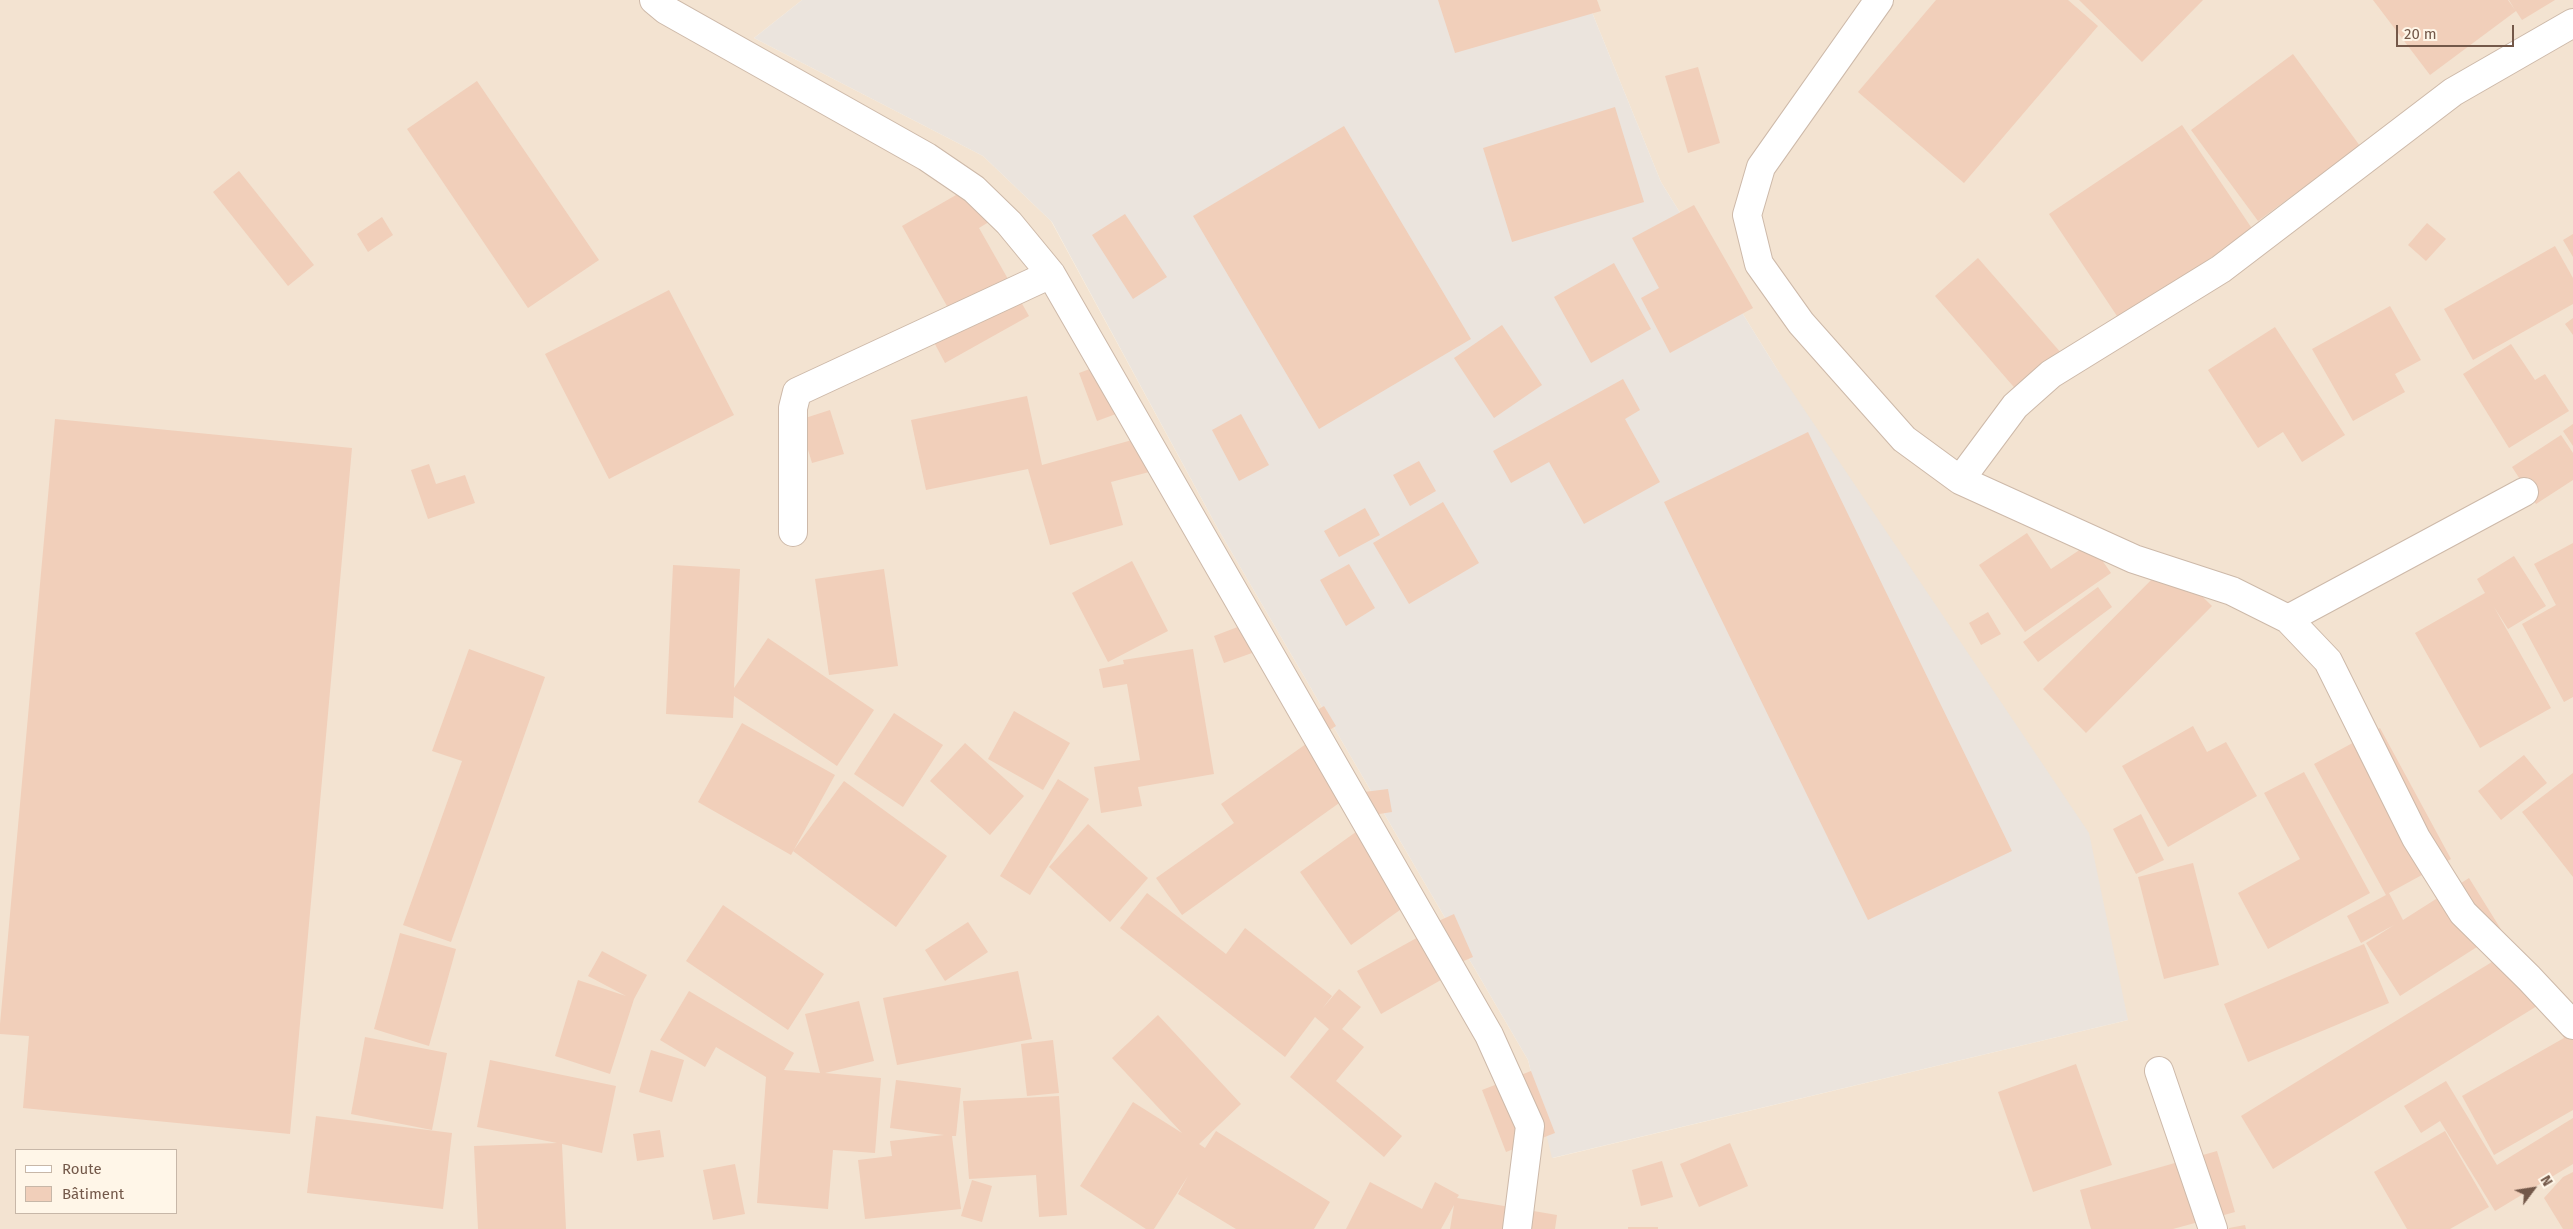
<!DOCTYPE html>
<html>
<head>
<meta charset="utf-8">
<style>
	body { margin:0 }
	#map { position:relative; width:2573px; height:1229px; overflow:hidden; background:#fcf2e2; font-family:"Fira Sans",sans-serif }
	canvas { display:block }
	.legend { position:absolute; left:15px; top:1149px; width:162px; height:65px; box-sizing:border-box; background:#fff6e8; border:1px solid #c7b7a8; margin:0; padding:6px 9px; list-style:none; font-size:15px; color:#735849 }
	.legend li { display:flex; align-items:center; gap:10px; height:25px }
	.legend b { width:25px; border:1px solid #c7b7a8 }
	.north { position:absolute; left:2508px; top:1164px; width:50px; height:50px; -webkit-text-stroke:4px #fff6e8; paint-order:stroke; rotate:59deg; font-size:14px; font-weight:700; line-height:20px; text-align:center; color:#735849 }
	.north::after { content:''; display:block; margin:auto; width:18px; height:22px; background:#735849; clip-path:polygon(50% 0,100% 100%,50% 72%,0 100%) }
	.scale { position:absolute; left:2396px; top:25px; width:118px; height:22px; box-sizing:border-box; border:2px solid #735849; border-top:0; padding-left:6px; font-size:15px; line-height:18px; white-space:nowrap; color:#735849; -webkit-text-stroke:4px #fff6e8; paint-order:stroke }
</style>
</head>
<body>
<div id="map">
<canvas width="2573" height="1229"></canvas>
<ul class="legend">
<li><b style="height:6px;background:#fff"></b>Route</li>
<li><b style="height:14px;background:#f1cfba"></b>Bâtiment</li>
</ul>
<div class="north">N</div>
<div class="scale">20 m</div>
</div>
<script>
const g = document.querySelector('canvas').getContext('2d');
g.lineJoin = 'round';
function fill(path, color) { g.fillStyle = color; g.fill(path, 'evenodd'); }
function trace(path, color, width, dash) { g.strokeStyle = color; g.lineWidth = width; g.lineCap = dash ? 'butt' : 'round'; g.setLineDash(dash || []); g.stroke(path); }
const residential = new Path2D(`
	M0,0H802L754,38L983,156L1051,221L1218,529L1528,1060L1553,1158L2128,1020L1777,369L1661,182L1587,0H2573V1229H0ZM16,1150H176V1213H16Z`);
const industrial = new Path2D(`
	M802,0H1587L1661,182L1777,369L2089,833L2128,1020L1552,1158L1528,1060L1218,529L1052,222L983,156L754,38Z`);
const building = new Path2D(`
	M1438,0H1597L1601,11L1455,53Z
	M1936,0H2068L2098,26L1964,183L1858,92Z
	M2079,0H2203L2142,62Z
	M2373,0H2508L2515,10L2509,0H2555L2522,20L2516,11L2430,75Z
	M2293,54L2360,146L2258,221L2191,130Z
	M1698,67L1720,143L1688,153L1665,76Z
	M477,81L599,260L528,308L407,129Z
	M1615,107L1644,202L1512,242L1483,148Z
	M2182,125L2253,230L2119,319L2049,214Z
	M1344,126L1471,339L1319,429L1193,216Z
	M239,171L314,265L288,286L213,192Z
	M977,183L997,217L979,228L1029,316L945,363L927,329L952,315L902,226Z
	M1694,205L1753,308L1670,353L1641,298L1659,288L1632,238Z
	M1125,214L1167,277L1133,299L1092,235Z
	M382,217L393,235L368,252L357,234Z
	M2427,223L2446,239L2426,261L2408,245Z
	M2573,234V257L2563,240Z
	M2555,246L2573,278V304L2473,360L2444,309Z
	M1978,258L2076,370L2032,408L1935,296Z
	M1614,263L1651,329L1591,363L1554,297Z
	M669,290L734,415L609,479L545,354Z
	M2390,306L2421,360L2395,374L2405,392L2353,421L2312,349Z
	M2573,318V335L2565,324Z
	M1502,325L1542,385L1494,418L1454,358Z
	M2275,327L2345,435L2302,462L2283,432L2258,448L2208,370Z
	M2511,344L2535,380L2545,374L2569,411L2509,448L2463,374Z
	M1106,363L1124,411L1097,421L1079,373Z
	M1623,379L1640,410L1625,419L1660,482L1584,524L1549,462L1511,483L1493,451Z
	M1027,396L1042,465L1143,437L1153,471L1111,482L1123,525L1050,545L1028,469L926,490L911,420Z
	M830,410L844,454L812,463L799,420Z
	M1241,414L1269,465L1239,481L1212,430Z
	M55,419L352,448L290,1134L23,1108L29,1036L0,1034V1024Z
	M2573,424V446L2563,431Z
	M1808,432L2012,851L1868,920L1664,502Z
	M2561,435L2573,453V480L2536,504L2512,467Z
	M1419,461L1436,491L1410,506L1393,475Z
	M429,464L436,484L465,475L475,503L428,519L411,470Z
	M1443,502L1479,563L1409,604L1373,543Z
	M1365,508L1380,535L1339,557L1324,531Z
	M2027,533L2051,569L2090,543L2111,573L2025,632L1979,565Z
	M2573,543V697L2564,702L2522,624L2556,605L2534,564Z
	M2514,556L2546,606L2508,629L2494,607L2551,708L2480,748L2415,633L2485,593L2477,579Z
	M1132,561L1168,631L1108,662L1072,593Z
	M2168,563L2212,606L2086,733L2043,689Z
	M1349,564L1375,608L1346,626L1320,580Z
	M673,565L740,569L734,688L768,638L874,710L837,766L734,696L733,718L666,714Z
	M884,569L898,666L829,675L815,579Z
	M2098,587L2112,607L2038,662L2023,642Z
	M1988,612L2001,634L1981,645L1969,623Z
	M1256,620L1266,648L1224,663L1214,636Z
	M469,649L545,677L451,942L403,925L462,761L432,751Z
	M1193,649L1214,774L1138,787L1142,806L1101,813L1094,767L1140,760L1127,684L1103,688L1099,669L1124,664L1123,660Z
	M1324,706L1336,726L1318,737L1356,791L1182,915L1156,878L1234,823L1221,804L1306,744L1294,724Z
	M1014,711L1070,743L1043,790L988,759Z
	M894,713L943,745L903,807L854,774Z
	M742,723L835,775L791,855L698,802Z
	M2193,726L2207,752L2226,742L2257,796L2168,847L2122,766Z
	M2380,728L2451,859L2389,893L2403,920L2469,878L2502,931L2400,996L2366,943L2394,925L2361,943L2347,916L2386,895L2314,764Z
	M965,743L1024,796L990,835L930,781Z
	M2524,755L2547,783L2501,820L2478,791Z
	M2304,772L2370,893L2268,949L2238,893L2300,859L2264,793Z
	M2573,773V877L2522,812Z
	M1058,779L1089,799L1030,895L1000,876Z
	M844,781L947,856L896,927L793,851Z
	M1388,789L1392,812L1360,817L1356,793Z
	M2141,814L2164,860L2136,874L2113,829Z
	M1088,824L1148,878L1110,922L1049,867Z
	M1367,824L1418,897L1351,945L1300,872Z
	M2193,863L2219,965L2164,979L2138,877Z
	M1147,893L1226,954L1245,928L1332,996L1322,1009L1339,989L1361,1007L1342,1029L1364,1047L1336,1081L1402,1136L1384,1157L1290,1077L1329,1029L1315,1017L1285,1057L1120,928Z
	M723,905L824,974L788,1030L686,961Z
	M1454,914L1473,957L1452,966L1434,923Z
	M968,922L988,952L945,981L925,950Z
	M1431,930L1455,972L1381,1014L1357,971Z
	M400,933L456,949L429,1046L374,1029Z
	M2364,944L2389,1003L2248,1062L2224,1004Z
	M2518,946L2550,998L2273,1169L2241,1116Z
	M602,951L647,975L634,999L610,1074L555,1056L578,980L626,996L588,976Z
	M1018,971L1032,1039L897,1065L883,998Z
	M689,991L794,1053L784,1070L820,1073L805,1014L859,1001L874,1061L825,1073L881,1078L875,1153L833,1150L828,1209L757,1203L766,1077L716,1047L705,1067L660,1040Z
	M2573,1005V1110L2494,1155L2462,1096L2564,1038L2552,1017Z
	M1158,1015L1241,1104L1199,1144L1205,1148L1216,1131L1330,1202L1314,1229H1236L1178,1194L1188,1176L1154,1229H1146L1080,1186L1133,1102L1182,1133L1112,1058Z
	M365,1037L447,1053L432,1130L351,1114Z
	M1053,1040L1059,1093L1027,1096L1021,1044Z
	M651,1050L684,1060L672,1102L639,1092Z
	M490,1060L616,1086L602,1153L562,1144L566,1229H478L474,1146L557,1143L477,1127Z
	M2076,1064L2112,1165L2033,1192L1998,1092Z
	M1531,1071L1555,1133L1506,1152L1482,1090Z
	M896,1080L961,1088L956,1136H952L961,1209L865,1219L858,1160L892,1156L890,1141L944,1135L890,1128Z
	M2446,1081L2497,1165L2573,1118V1164L2495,1211L2440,1121L2421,1133L2404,1106Z
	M1059,1096L1067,1215L1039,1217L1036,1175L969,1179L963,1101Z
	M316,1116L452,1133L443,1209L307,1193Z
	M660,1130L664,1157L637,1161L633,1134Z
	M2445,1131L2489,1207L2450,1229H2407L2374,1172Z
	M1730,1143L1748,1186L1699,1207L1680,1164Z
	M2217,1151L2235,1212L2173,1229H2091L2080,1190Z
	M1662,1161L1673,1197L1641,1206L1632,1170Z
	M735,1164L745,1214L713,1220L703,1170Z
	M2573,1172V1229H2563L2544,1198L2563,1177Z
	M972,1180L992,1186L982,1222L961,1216Z
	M1370,1182L1422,1209L1435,1182L1459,1195L1457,1198L1557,1215L1555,1229H1450L1454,1205L1441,1229H1346Z
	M2245,1225L2246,1229H2229V1228Z
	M1628,1227H1658V1229H1628Z`);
const street = new Path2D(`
	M654,0L666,10L927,157L974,189L1009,223L1051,274L1489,1035L1530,1126L1517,1229
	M1879,0L1761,167L1747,215L1759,264L1801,323L1904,439L1960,480L2134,559L2232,591L2288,619L2328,661L2416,838L2463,913L2529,978L2573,1025
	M1960,480L2015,406L2051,374L2221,269L2453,92L2573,23
	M793,532V408L797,392L1051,274
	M2288,619L2524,492
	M2159,1071L2213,1229`);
fill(residential, '#f3e3d1');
fill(industrial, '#ebe4dd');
fill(building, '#f1cfba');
trace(street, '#cdb9a9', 30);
trace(street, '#fff', 28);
</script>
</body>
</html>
